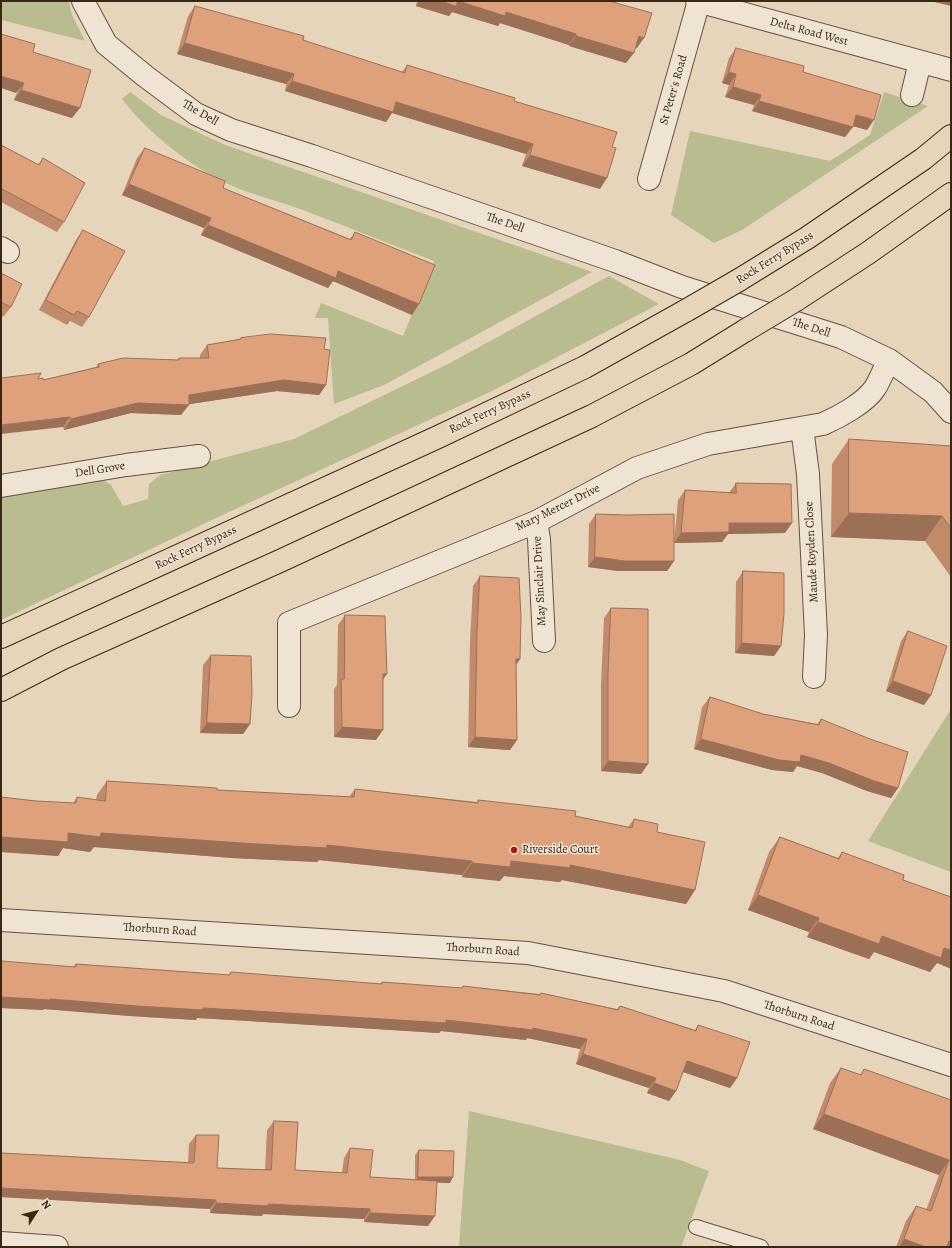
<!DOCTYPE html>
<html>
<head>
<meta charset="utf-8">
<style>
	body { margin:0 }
	#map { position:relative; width:952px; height:1248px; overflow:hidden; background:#e6d5bb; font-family:Alegreya,serif }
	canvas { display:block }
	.frame { position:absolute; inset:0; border:2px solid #392815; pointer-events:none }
	.north { position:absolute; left:16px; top:1192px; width:40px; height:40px; -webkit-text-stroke:3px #efe4d3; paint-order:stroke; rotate:54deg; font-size:11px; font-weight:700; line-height:16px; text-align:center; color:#392815 }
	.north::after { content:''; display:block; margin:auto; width:14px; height:18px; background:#392815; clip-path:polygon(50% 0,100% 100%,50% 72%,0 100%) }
</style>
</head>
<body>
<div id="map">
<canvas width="952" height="1248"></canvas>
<div class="frame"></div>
<div class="north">N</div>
</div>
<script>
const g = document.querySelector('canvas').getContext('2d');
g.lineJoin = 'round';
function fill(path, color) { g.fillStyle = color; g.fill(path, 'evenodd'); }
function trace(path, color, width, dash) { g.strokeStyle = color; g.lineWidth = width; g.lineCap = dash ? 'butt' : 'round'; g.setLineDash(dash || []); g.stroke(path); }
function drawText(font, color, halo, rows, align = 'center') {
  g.font = font + ' Alegreya,serif'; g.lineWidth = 3; g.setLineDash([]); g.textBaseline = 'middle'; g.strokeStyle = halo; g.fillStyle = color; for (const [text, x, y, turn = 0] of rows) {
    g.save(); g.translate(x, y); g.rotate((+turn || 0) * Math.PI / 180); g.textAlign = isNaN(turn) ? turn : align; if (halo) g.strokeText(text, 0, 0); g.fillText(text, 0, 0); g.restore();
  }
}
const green = new Path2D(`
	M1,1H69L72,15L85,41L1,20Z
	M130,92L161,115L225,145L592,272L384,385L334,404L328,318H315L321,303L403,336L434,261C390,244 347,227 303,210C279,201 252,195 228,184C192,168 146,131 122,99Z
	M884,92L928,106L742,230L714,243L671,215L690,131L830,161L870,135Z
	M609,276L659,304L492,391L216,518L1,620V497L103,480L111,485L123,506L148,499L149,484L160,475L294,439L450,363Z
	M951,709V872L868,841Z
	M469,1111L680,1160L709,1171L681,1247H459Z`);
const lane = new Path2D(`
	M696,1227L761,1247`);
const street = new Path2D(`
	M83,1L106,44L145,76L196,114L231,130L312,156L407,189L615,261L682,287L841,337L889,360L933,392L951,412
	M697,1L951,70
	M912,95L920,62
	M649,179L699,1
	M1,248L8,252
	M802,428L808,474L816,635L814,677
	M1,486L126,465L199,456
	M536,522L539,539L544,641
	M289,706V623L536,522L637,468L708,444L823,424C839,417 865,403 875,388C880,380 884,369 889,360
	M1,920L528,953L724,991L951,1065
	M1,1243L57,1247`);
const highway = new Path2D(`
	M739,280L807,238L923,159L951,136
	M796,300L868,253L951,194
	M1,637L438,437L585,367L687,310
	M1,690L61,659L280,561L592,416L691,364L746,330`);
const highwayBridge = new Path2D(`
	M687,310L739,280
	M746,330L796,300`);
const wall = new Path2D(`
	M417,1H609L637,48H635L626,63L569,46V45L500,23L498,26L452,12L449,16L416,6Z
	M195,6L402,72L407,65L514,101L600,189L522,166L526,154L392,113L386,122L285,91L286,84L177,54L188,16Z
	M736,48L803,72L867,130L853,126L845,137L752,111L754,105L725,97L729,85L722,83L729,58Z
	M33,52L72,118L14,100Z
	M1,145L38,165L43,158L64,222L57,232L1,202Z
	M145,148L223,188L350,239L355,232L412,315L333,281L328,288L201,235L204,228L122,195L137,158Z
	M83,230L89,317L82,327L70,321L67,325L39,310L76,240Z
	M1,273L11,307L3,317L1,316Z
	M241,338L324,349L326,385L319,395L277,391L189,404L181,415L131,413L64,430L63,427L38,379L43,380L96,367L98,364L177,360L179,358H200V355L207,345L239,340Z
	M849,439L951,446V577L925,541L831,537L832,464Z
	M736,483L785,533L728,534L722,542L674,543L678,500L685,490L729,493Z
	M596,514L674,561L667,571H618L588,567L589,524Z
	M743,571L781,646L774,656L735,653L736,582Z
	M480,576L520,659L516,665L517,740L510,750L468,747L470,642L473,586Z
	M611,608L648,764L641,774L601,771V684L604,618Z
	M345,615L383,680L376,740L334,737V689L337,685L338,625Z
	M908,631L931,695L924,705L886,691L901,641Z
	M211,655L250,724L243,734L200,733L203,665Z
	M710,697L763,714L817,724L821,719L898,788L891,798L867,791L822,773L797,766L793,772L772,770L694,749L702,707Z
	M107,781L217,790L349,797L355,789L477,802L478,800L575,816L628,827L634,819L657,832L695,890L686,904L562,880L560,882L504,876L500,881L462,877V875L319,860L317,862L232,858L94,847L90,852L63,848L58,856L1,852V797L36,801L73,803L77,797L96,800L97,795Z
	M780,837L838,858L842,852L903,880L937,963L930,972L874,952L869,959L807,937L809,932L748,910L769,852Z
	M76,964L228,975L231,972L380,984L382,982L461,988L463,986L540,994L541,993L617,1009L620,1006L695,1030L698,1025L737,1078L730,1088L683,1072L676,1091L669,1101L647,1093L649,1088L576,1064L580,1049L527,1038L526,1040L441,1031L439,1033L248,1021L197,1018L196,1020L130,1016L44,1009L43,1010L1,1008L74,966Z
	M841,1068L860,1075L864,1069L951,1100V1247H896L906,1221L916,1206L926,1210L939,1175L813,1129L830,1083Z
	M274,1121L295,1170L342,1173L344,1158L350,1148L370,1177L415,1180V1155L419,1150L450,1183L437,1182L428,1226L364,1222V1219L263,1214L262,1216L210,1213V1209L1,1197V1153L188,1163L189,1144L196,1135L217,1168L265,1170L267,1130Z`);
const shadedWall = new Path2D(`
	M419,1H458L506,12L576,34L569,45L500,23L498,26L452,12L449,16L416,6Z
	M930,1H951V6Z
	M576,36L634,53L626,63L569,46Z
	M639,36L644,38L637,48L632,47Z
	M185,43L294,74L286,84L177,54Z
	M729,72L736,74L729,85L722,83Z
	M1,76L24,83L16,93L1,88Z
	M292,81L396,102L533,144L526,154L392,113L386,122L285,91Z
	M733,87L761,95L754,105L725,97Z
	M21,90L80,108L72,118L14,100Z
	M759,101L853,127L845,137L752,111Z
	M856,115L874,120L867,130L849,125Z
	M530,155L607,178L600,189L522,166Z
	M129,184L211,218L204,228L122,195Z
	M208,225L338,271L419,304L412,315L333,281L328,288L201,235Z
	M284,380L326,385L319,395L277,391L184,405H189L181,415L131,413L64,430L71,419L138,403Z
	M70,417L63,427L1,434V425Z
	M849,513L942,516L925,541L831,537Z
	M729,523H792L785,533L728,534L722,542L674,543L681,533Z
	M595,557L674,561L667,571H618L588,567Z
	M742,643L781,646L774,656L735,653Z
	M516,659H520L513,669Z
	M383,674H387L380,684Z
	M893,681L931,695L924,705L886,691Z
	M207,723L250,724L243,734L200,733Z
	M342,727L383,730L376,740L334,737Z
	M475,737L517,740L510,750L468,747Z
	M701,739L801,755L829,763L898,788L891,798L867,791L822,773L797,766L793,772L772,770L694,749Z
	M608,761L648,764L641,774L601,771Z
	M68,833H101L327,845L472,861L462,875L319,860L317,862L232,858L94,847L90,852L63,848L58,856L1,852V837Z
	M511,861L570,865L695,890L686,904L562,880L560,882L504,876L500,881L462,877L472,863Z
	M758,895L819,918L809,932L748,910Z
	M818,922L882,936L944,948L951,950V969L937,963L930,972L874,952L869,959L807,937Z
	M1,997L50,999L203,1008L446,1020L533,1028L587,1039L580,1049L527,1038L526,1040L441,1031L439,1033L248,1021L197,1018L196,1020L130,1016L44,1009L43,1010L1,1008Z
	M583,1054L656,1078L649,1088L576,1064Z
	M687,1061L737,1078L730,1088L680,1071Z
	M654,1083L676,1091L669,1101L647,1093Z
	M824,1114L949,1160L939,1175L813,1129Z
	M418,1177H453L450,1183L415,1182Z
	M1,1188L216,1200L210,1209L1,1197Z
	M216,1203L268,1204L370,1209L364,1219L263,1214L262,1216L210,1213Z
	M370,1213L435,1216L428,1226L364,1222Z
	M904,1239L926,1247H899Z
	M949,1241H951V1247H944Z`);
const building = new Path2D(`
	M441,1H609L652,13L644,38L639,36L634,53L576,36V34L506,12L505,16L458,1L456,6Z
	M195,6L304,36L303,40L405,73L407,65L515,98L514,101L617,132L612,147L616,148L607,178L530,155L533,144L396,102L393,112L292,81L294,74L185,43Z
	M1,34L35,44L33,52L91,70L80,108L21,90L24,83L1,76Z
	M736,48L804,66L803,72L881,95L874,120L856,115L853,127L759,101L761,95L733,87L736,74L729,72Z
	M1,145L39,165L43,158L85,183L64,222L2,189L1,191Z
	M145,148L225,181L223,188L351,240L355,232L435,265L419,304L338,271L336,278L208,225L211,218L129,184Z
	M83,230L125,251L89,317L77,311L74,315L46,300Z
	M1,273L22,284L11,307L1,302Z
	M271,334L326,338L324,349L330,350L326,385L284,380L189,395V405L138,403L71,419L70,417L1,425V378L41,373L38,379L43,378V380L99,367L98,364L123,358L179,360V358H209L207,345L241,339V338Z
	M849,439L951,446V528L942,516L849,513Z
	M736,483L791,484L792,523H729V532L681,533L685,490L736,493Z
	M596,514L626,515L674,514V561H625L595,557Z
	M743,571L784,573V614L781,646L742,643Z
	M480,576L519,578L521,617L520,659H516L517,740L475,737L477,632Z
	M611,608L648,609V764L608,761V673Z
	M345,615L385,616L387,674H383V730L342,727L341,679H344Z
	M908,631L947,646L931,695L893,681Z
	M211,655L251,656L252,694L250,724L207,723Z
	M710,697L763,714L819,725L821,719L870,739L908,752L898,788L874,781L829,763L801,755L800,762L779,760L701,739Z
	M107,781L217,788V790L354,797L355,789L478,803V800L576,811L575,816L632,828L634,819L658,824L657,832L705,842L695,890L570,865V868L511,861L510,867L472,863V861L327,845V848L241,843L101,833L100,837L68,833V842L1,837V797L36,801L76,803L77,797L105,801Z
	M780,837L839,859L842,852L904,875L903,880L951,897V950L944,948L941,958L882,936L879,944L818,922L819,918L758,895Z
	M1,961L76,967V964L230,975L231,972L382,984V982L462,988L463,986L540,995L541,993L618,1010L620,1006L696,1031L698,1025L750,1042L737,1078L687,1061L676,1091L654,1083L656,1078L583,1054L587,1039L533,1028V1030L446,1020V1023L255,1011L203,1008V1010L137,1006L50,999V1000L1,997Z
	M841,1068L861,1075L864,1069L951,1100V1241H949L947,1247H926L904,1239L916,1206L931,1211L949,1160L824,1114Z
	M274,1121L298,1122L295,1170L347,1173L350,1148L373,1150L370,1177L437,1181L435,1216L370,1213V1209L268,1204V1206L216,1203V1200L1,1188V1153L194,1163L196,1135H219L217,1168L271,1170Z
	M419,1150L454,1151L453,1177H418Z`);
const markers = [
	[514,850,4,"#8f2418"]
];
const streetNames = [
	["Delta Road West",809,32,15],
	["St Peter's Road",674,90,-74],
	["The Dell",200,113,30],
	["The Dell",505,223,19],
	["Rock Ferry Bypass",775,258,-32],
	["The Dell",811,328,18],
	["Rock Ferry Bypass",490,412,-25],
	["Dell Grove",100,470,-9],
	["Mary Mercer Drive",558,508,-26],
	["Rock Ferry Bypass",196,548,-25],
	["Maude Royden Close",812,552,-93],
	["May Sinclair Drive",540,581,-93],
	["Thorburn Road",160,930,4],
	["Thorburn Road",483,950,4],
	["Thorburn Road",799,1016,18]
];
const poiNames = [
	["Riverside Court",522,850]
];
fill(green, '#b8bc8e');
trace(lane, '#64533e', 16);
trace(street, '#64533e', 24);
trace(highway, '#392815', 24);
trace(lane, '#efe4d3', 14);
trace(street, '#efe4d3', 22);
trace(highway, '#e6d5bb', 22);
trace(highwayBridge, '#392815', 24, []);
trace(highwayBridge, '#e6d5bb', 22);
fill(wall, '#c08a6b');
fill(shadedWall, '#9c7057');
fill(building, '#dfa07c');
trace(building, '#9c7057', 1);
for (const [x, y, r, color] of markers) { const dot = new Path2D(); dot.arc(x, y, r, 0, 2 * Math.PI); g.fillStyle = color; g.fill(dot); trace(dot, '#efe4d3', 1.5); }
drawText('12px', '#392815', '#efe4d3', streetNames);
drawText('12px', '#392815', '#efe4d3', poiNames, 'left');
</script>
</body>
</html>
